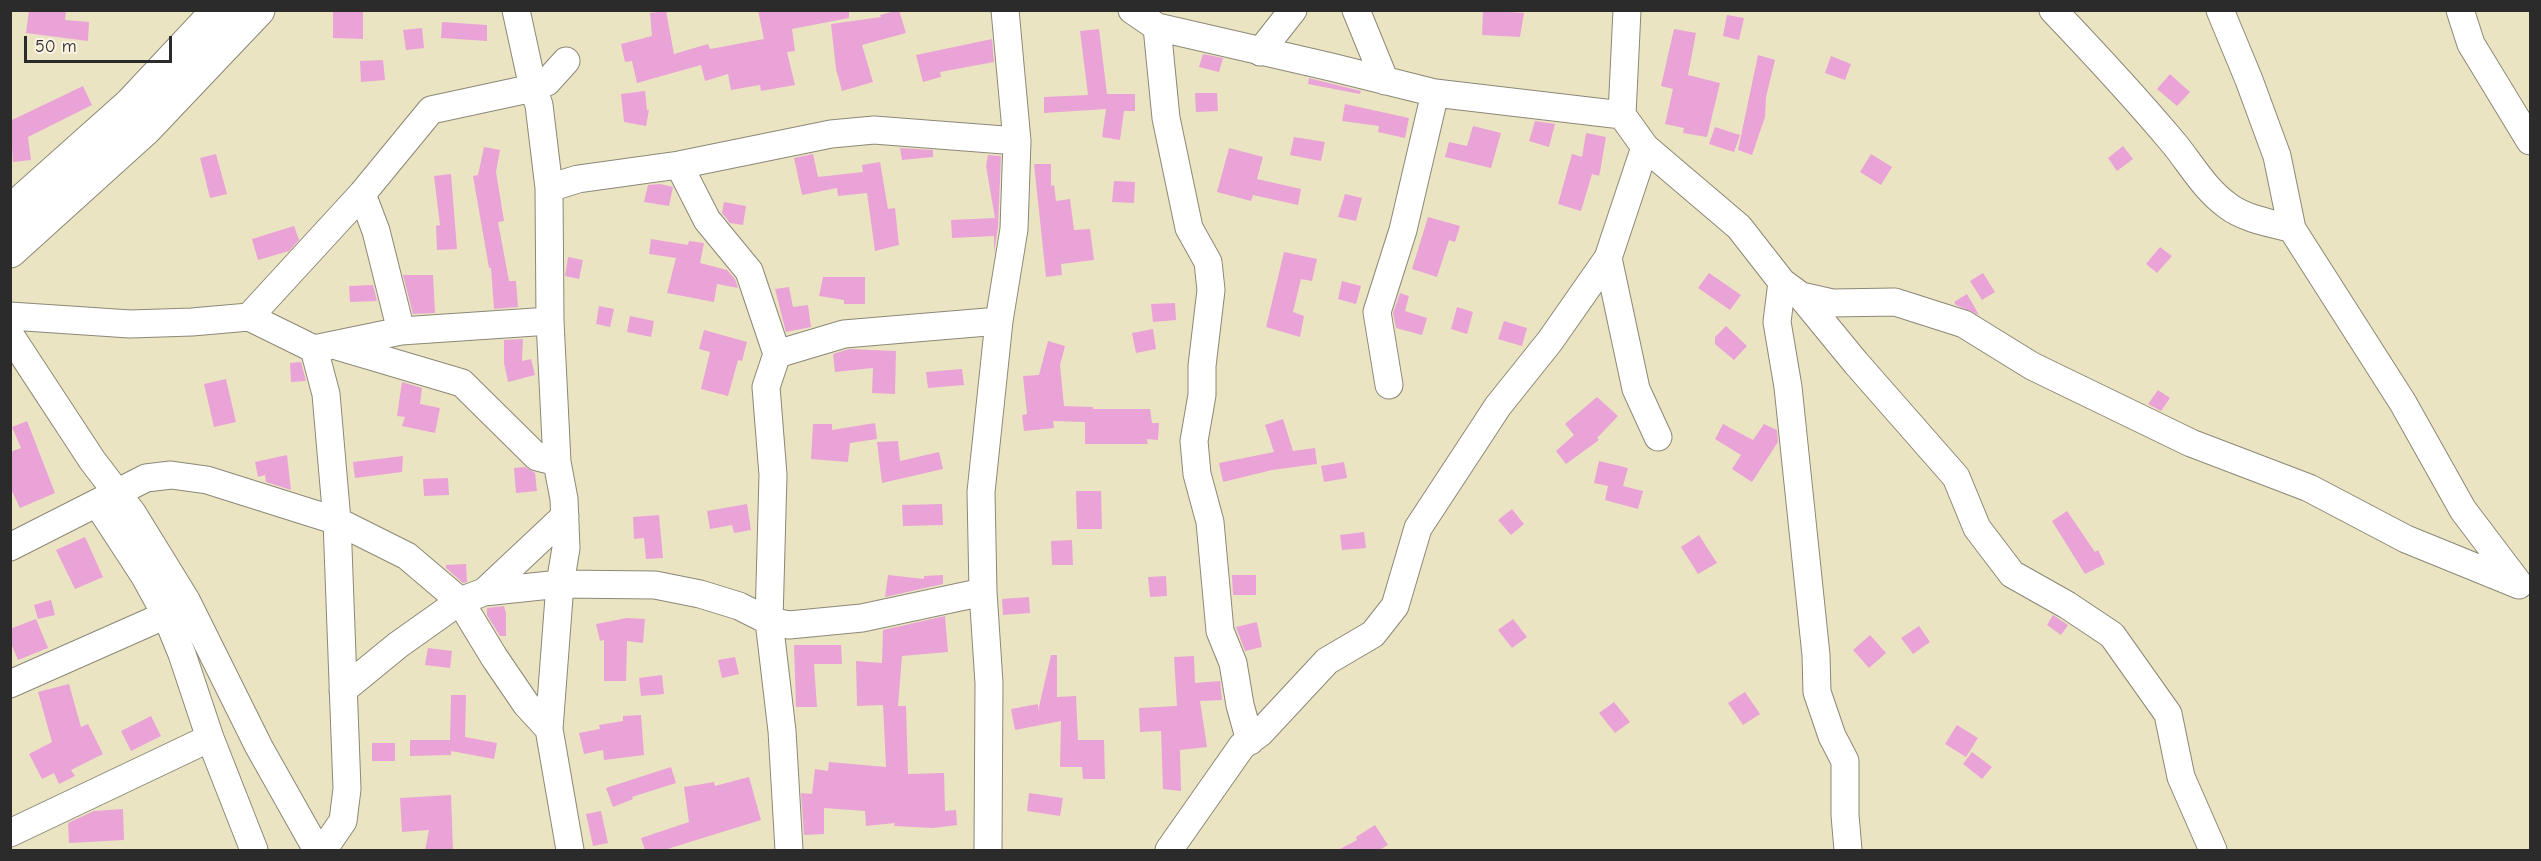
<!DOCTYPE html>
<html>
<head>
<meta charset="utf-8">
<style>
	body { margin:0 }
	#map { position:relative; width:2541px; height:861px; overflow:hidden; background:#ebe4c2; font-family:"Comic Neue",sans-serif }
	canvas { display:block }
	.frame { position:absolute; inset:0; border:12px solid #2b2b2b; pointer-events:none }
	.scale { position:absolute; left:24px; top:36px; width:148px; height:27px; box-sizing:border-box; border:3px solid #2b2b2b; border-top:0; padding-left:8px; font-size:18px; line-height:21px; white-space:nowrap; color:#2b2b2b; -webkit-text-stroke:4px #fcf5e5; paint-order:stroke }
</style>
</head>
<body>
<div id="map">
<canvas width="2541" height="861"></canvas>
<div class="frame"></div>
<div class="scale">50 m</div>
</div>
<script>
const g = document.querySelector('canvas').getContext('2d');
g.lineJoin = 'round';
function fill(path, color) { g.fillStyle = color; g.fill(path, 'evenodd'); }
function trace(path, color, width, dash) { g.strokeStyle = color; g.lineWidth = width; g.lineCap = dash ? 'butt' : 'round'; g.setLineDash(dash || []); g.stroke(path); }
const building = new Path2D(`
	M29,10H66L65,20L89,22L88,41L26,33Z
	M333,10H363V39L333,38Z
	M758,10H849V18L792,29L795,51L787,52L795,85L761,91L760,85L731,90L728,74L705,81L701,65L637,83L632,61L625,62L621,44L652,36L650,13L666,11L674,54L708,44L710,49L764,39Z
	M899,10L906,33L862,45L873,82L842,91L836,69L831,24L881,17L880,15Z
	M1483,10L1524,13L1520,37L1482,35Z
	M1727,15L1744,18L1739,40L1723,36Z
	M442,22L487,25V41L441,38Z
	M422,28L424,48L406,50L403,30Z
	M1099,29L1107,94H1135V111H1124L1120,140L1102,137L1106,109L1044,113V97L1088,95L1080,31Z
	M1674,29L1696,33L1688,75L1720,83L1707,137L1683,133L1684,128L1665,124L1673,89L1661,86Z
	M992,39L994,62L940,72L941,77L923,82L916,55Z
	M1203,54L1223,58L1219,72L1199,67Z
	M1758,55L1775,60L1766,97L1765,117L1752,155L1738,150Z
	M1831,56L1851,64L1845,80L1825,73Z
	M383,60L385,80L361,82L360,61Z
	M2170,74L2190,92L2177,106L2157,89Z
	M1309,78L1361,91L1360,94L1308,84Z
	M83,86L92,105L28,137L31,160L13,162L10,121Z
	M645,91L647,110H649L646,126L624,122L621,94Z
	M1195,93H1217L1218,111L1196,112Z
	M1345,104L1409,118L1405,138L1378,132L1379,126L1342,121Z
	M1535,121L1555,124L1549,147L1529,141Z
	M1473,126L1501,133L1491,168L1445,157L1449,142L1467,146Z
	M1715,127L1740,135L1734,152L1709,144Z
	M1586,133L1606,137L1600,172L1599,176L1592,174L1581,211L1558,204L1572,154L1582,157Z
	M1294,137L1325,142L1321,161L1290,155Z
	M2123,146L2133,159L2117,171L2108,158Z
	M484,147L500,150L496,172L504,221L498,222L509,281H516L518,307L494,309L491,268H489L473,176L478,175Z
	M900,148L933,150V157L902,160Z
	M1229,148L1263,157L1257,179L1301,189L1298,205L1253,195L1251,201L1217,192Z
	M216,154L227,194L210,198L200,158Z
	M813,154L818,177L863,172L862,165L880,162L888,209L895,208L899,245L875,251L867,193L838,196L837,188L802,195L794,158Z
	M1871,154L1892,167L1881,185L1860,172Z
	M988,155L1001,156L998,227L994,253V236L952,238L951,220L995,218L986,166Z
	M1034,164H1051V186L1054,185L1056,201L1070,199L1074,230L1090,229L1094,260L1061,264L1062,275L1046,277Z
	M451,174L457,249L437,250L436,226L440,225L434,176Z
	M1114,181L1135,182L1134,203L1112,202Z
	M660,184L673,187L669,206L644,202L648,185Z
	M1345,194L1362,198L1356,221L1338,217Z
	M724,202L746,206L743,225L730,223L722,213Z
	M1428,217L1460,226L1455,242L1449,240L1437,277L1412,269Z
	M294,226L299,240L289,251L258,260L252,239Z
	M651,239L688,245L689,241L704,243L700,263L727,270L735,279L738,288L717,284L714,302L667,293L676,258L649,254Z
	M2160,247L2172,256L2157,273L2146,264Z
	M1284,252L1317,259L1312,281L1301,279L1293,312L1304,316L1300,337L1266,327Z
	M568,257L583,260L579,279L565,276Z
	M1709,273L1741,295L1730,310L1698,288Z
	M1983,273L1995,292L1982,300L1970,281Z
	M403,275H433L435,313L413,314Z
	M823,277H865V304H844V300L819,296Z
	M1342,281L1361,286L1356,304L1338,299Z
	M373,285L377,301L350,302L349,286Z
	M789,287L793,307L808,305L811,327L786,332L775,289Z
	M1400,293L1409,296L1405,311L1427,318L1422,335L1396,328L1393,313Z
	M1967,294L1979,315L1956,305L1954,302Z
	M1175,303L1176,320L1153,322L1151,304Z
	M599,306L614,309L610,327L596,324Z
	M1457,307L1473,312L1467,334L1451,329Z
	M630,316L654,321L651,337L627,332Z
	M1504,321L1527,328L1522,346L1498,339Z
	M1726,326L1747,346L1734,360L1715,344V337Z
	M1153,329L1156,349L1136,353L1132,333Z
	M704,330L747,342L742,361L738,360L728,396L701,389L710,352L699,349Z
	M523,339L522,361L531,359L535,375L508,382L504,363V340Z
	M1048,341L1065,346L1060,365L1064,406L1093,407V409H1150L1152,423H1159L1158,440L1147,439L1148,444H1085V422L1053,421L1054,428L1024,431L1022,415L1027,414L1023,376L1039,375Z
	M849,349L896,351L895,394L872,393L873,368L835,372L833,354Z
	M301,362L306,381L291,382L290,363Z
	M962,369L964,385L928,388L926,372Z
	M226,379L236,422L214,427L204,384Z
	M402,382L422,388L420,404L440,408L435,433L402,426L405,417L397,416Z
	M2158,390L2170,398L2161,411L2148,404Z
	M1597,397L1618,416L1597,438L1599,440L1566,464L1556,451L1574,435L1565,424Z
	M1283,419L1293,451L1315,448L1317,464L1272,470L1223,482L1219,463L1274,452L1265,425Z
	M27,421L55,493L20,508L10,487V452L21,448L12,427Z
	M875,423L877,439L850,443L848,462L811,459L813,424H832V430Z
	M1723,424L1753,440L1764,424L1777,430L1778,442L1752,482L1732,469L1741,455L1715,439Z
	M898,441L900,461L939,452L943,469L882,483L877,442Z
	M287,455L291,490L266,482L265,475L258,477L255,462Z
	M403,456L402,472L355,478L353,462Z
	M1599,461L1628,468L1623,486L1643,491L1638,509L1605,500L1608,486L1594,483Z
	M1344,462L1347,478L1324,482L1321,466Z
	M525,467L535,473L537,491L516,493L514,468Z
	M448,478L449,495L424,496L423,479Z
	M1076,491H1101L1102,529H1077Z
	M747,504L751,530L734,533L732,525L710,529L707,511Z
	M942,504L943,525L903,526L902,505Z
	M1512,509L1524,524L1511,535L1498,520Z
	M2067,511L2095,552L2098,550L2105,564L2085,574L2052,521Z
	M659,515L663,558L646,559L644,538L634,539L633,517Z
	M1364,532L1366,548L1342,550L1340,535Z
	M1699,535L1717,563L1698,574L1681,547Z
	M85,537L103,577L75,589L56,550Z
	M1072,540L1073,565H1052L1051,541Z
	M466,564L467,582L463,583L446,568V565Z
	M888,575L924,579V576L943,575V584L885,597Z
	M1232,575H1256V595H1233Z
	M1166,576L1167,596L1150,597L1148,577Z
	M1029,597L1030,613L1003,615L1002,599Z
	M51,600L55,615L38,619L34,605Z
	M504,606L506,613V636H500L487,615V608Z
	M2053,615L2068,625L2061,635L2047,625Z
	M945,616L948,652L902,656L898,706H906L908,774L944,773L945,811L956,810L957,825L933,828L894,826L895,823L866,826L865,811L824,808V834L804,835L801,793L812,794L815,769L828,771L829,762L886,767L883,705L857,706L856,661L882,663L883,630Z
	M627,618L645,619L643,643L627,641L626,681H604V640L600,641L596,624Z
	M36,619L48,648L18,660L10,641V629Z
	M1513,619L1527,637L1512,648L1498,630Z
	M1257,622L1262,647L1245,651L1236,627Z
	M1919,626L1930,642L1913,654L1901,638Z
	M1870,635L1886,653L1869,668L1853,650Z
	M794,645H841L842,664H814L817,707H796Z
	M428,648L452,651L450,668L425,665Z
	M1051,655H1057V697L1076,696L1078,740H1104L1105,779H1083L1082,767H1060L1061,721L1015,730L1011,709L1038,704V711Z
	M1194,656L1195,683L1220,681L1222,700L1200,701L1207,747L1180,750L1181,791L1163,789L1161,731L1140,732L1139,708L1177,706L1174,657Z
	M735,657L739,674L722,678L718,660Z
	M662,675L664,694L641,696L639,678Z
	M69,684L81,727L88,724L103,754L71,770L75,776L59,784L54,773L42,779L29,754L52,742L38,692Z
	M1745,692L1760,714L1743,725L1728,703Z
	M451,695H466L465,737L497,743L494,759L451,751V755L410,756V740H450Z
	M1614,702L1630,722L1615,733L1599,713Z
	M641,715L644,755L604,760L603,750L584,754L579,733L600,729L599,725L623,721V716Z
	M151,716L161,736L131,751L121,731Z
	M1957,725L1978,738L1966,757L1945,744Z
	M372,743H395V761H372Z
	M1972,752L1992,767L1982,779L1963,764Z
	M671,767L676,783L632,797L633,799L613,807L606,788Z
	M749,777L761,820L664,850H645L641,838L689,822L684,787L714,782L715,786Z
	M1029,793L1063,798L1060,816L1027,811Z
	M451,795L453,850H425L429,830L402,832L400,798Z
	M123,809L124,840L69,843L68,823L94,811Z
	M601,811L608,843L593,846L586,814Z
	M1375,825L1388,845L1379,850H1338L1357,840L1356,837Z`);
const minor = new Path2D(`
	M516,10L533,88L539,105L549,188L550,321L557,462L564,499L566,548L560,584L549,729L570,850
	M1132,10L1157,27L1331,67L1435,93L1622,115
	M1356,10L1385,81
	M1627,10L1622,115L1645,147L1739,227L1782,282L1801,296L1856,363L1956,477L1977,528L2012,574L2067,605L2112,635L2168,714L2181,777L2213,850
	M2053,10C2094,53 2133,95 2171,140C2190,162 2203,188 2228,206C2245,219 2272,223 2292,229
	M2220,10L2249,80L2277,156L2292,229L2403,403L2463,510L2519,584
	M2460,10L2471,44L2530,141
	M1157,27L1166,118L1189,228L1208,262L1211,290L1202,366V395L1194,441L1197,474L1210,522L1220,631L1233,663L1240,705L1250,741
	M1260,52L1293,10
	M679,165L707,220L749,271L777,354L766,387L773,475L769,621L782,731L789,850
	M549,188L578,179L679,165L831,134L874,130L1017,141
	M362,194L376,231L401,331
	M1608,258L1636,389L1658,437
	M1782,282L1777,322L1788,387L1816,655L1817,692L1832,736L1845,761V815L1848,850
	M1801,296L1832,303L1895,302L1964,324L2032,366L2191,443L2309,488L2406,539L2519,585
	M10,316L130,324L192,322L249,317L314,349L401,331L550,321
	M249,317L362,194L431,110L533,88L547,82L566,61
	M10,335L92,460L133,514L186,600L259,747L317,850
	M337,346L462,383L537,457L557,462
	M314,349L326,394L337,521L347,789L343,821L323,850
	M777,354L844,334L999,321
	M1389,385L1377,312L1403,230L1435,93
	M97,503L144,575L166,615L182,654L210,738L254,850
	M10,547L146,478L171,475L207,480L337,521L407,556L460,601L494,657L526,704L549,729
	M484,592L565,516
	M10,684L166,615
	M343,690L398,645L460,601L484,592L560,584L655,585L700,594L739,606L769,621L789,625L862,618L983,592
	M10,833L210,738
	M988,850L989,683L983,592L981,492L999,321L1014,229L1017,141L1005,10
	M1169,850L1242,746L1260,733L1327,661L1373,634L1395,606L1418,528L1498,406L1550,341L1608,258L1645,147`);
const major = new Path2D(`
	M10,212L131,104L219,10
	M10,251L146,128L258,10`);
fill(building, '#eaa3d6');
trace(minor, '#8b8876', 29);
trace(major, '#8b8876', 35);
trace(minor, '#fff', 27);
trace(major, '#fff', 33);
</script>
</body>
</html>
